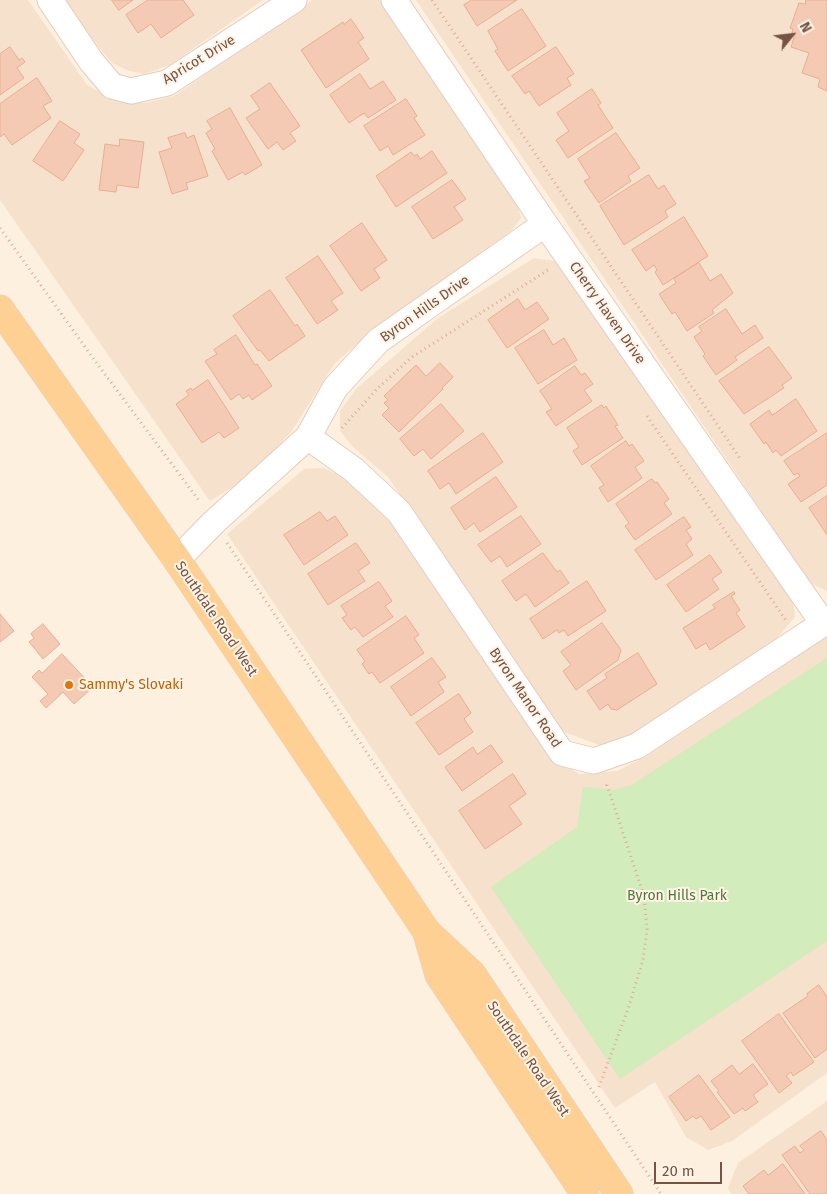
<!DOCTYPE html>
<html>
<head>
<meta charset="utf-8">
<style>
	body { margin:0 }
	#map { position:relative; width:827px; height:1194px; overflow:hidden; background:#fef0de; font-family:"Fira Sans",sans-serif }
	canvas { display:block }
	.north { position:absolute; left:767px; top:10px; width:50px; height:50px; -webkit-text-stroke:4px #fff4e6; paint-order:stroke; rotate:61deg; font-size:14px; font-weight:700; line-height:20px; text-align:center; color:#765345 }
	.north::after { content:''; display:block; margin:auto; width:18px; height:22px; background:#765345; clip-path:polygon(50% 0,100% 100%,50% 72%,0 100%) }
	.scale { position:absolute; left:654px; top:1162px; width:68px; height:22px; box-sizing:border-box; border:2px solid #765345; border-top:0; padding-left:6px; font-size:15px; line-height:18px; white-space:nowrap; color:#765345; -webkit-text-stroke:4px #fff4e6; paint-order:stroke }
</style>
</head>
<body>
<div id="map">
<canvas width="827" height="1194"></canvas>
<div class="north">N</div>
<div class="scale">20 m</div>
</div>
<script>
const g = document.querySelector('canvas').getContext('2d');
g.lineJoin = 'round';
function fill(path, color) { g.fillStyle = color; g.fill(path, 'evenodd'); }
function trace(path, color, width, dash) { g.strokeStyle = color; g.lineWidth = width; g.lineCap = dash ? 'butt' : 'round'; g.setLineDash(dash || []); g.stroke(path); }
function drawText(font, color, halo, rows, align = 'center') {
  g.font = font + ' "Fira Sans",sans-serif'; g.lineWidth = 4; g.setLineDash([]); g.textBaseline = 'middle'; g.strokeStyle = halo; g.fillStyle = color; for (const [text, x, y, turn = 0] of rows) {
    g.save(); g.translate(x, y); g.rotate((+turn || 0) * Math.PI / 180); g.textAlign = isNaN(turn) ? turn : align; if (halo) g.strokeText(text, 0, 0); g.fillText(text, 0, 0); g.restore();
  }
}
const residential = new Path2D(`
	M0,0H28L87,85L113,99L145,103L174,96L313,0H380L517,203L521,218L511,231L377,327L335,363L291,432L266,459L242,481L210,501L0,200Z
	M65,0H263L170,65L144,74L129,71L112,63L97,45Z
	M416,0H827V591L810,583Z
	M534,258L555,261L793,602L795,617L778,637L633,736L605,747L561,731L388,477L353,447L340,431V411L356,389L438,318Z
	M324,468L345,478L381,509L546,752L579,774L617,771L647,756L827,637V1073L732,1141L708,1150L686,1137L655,1082L615,1108L227,534L304,469Z
	M827,1101V1194H731L728,1188L738,1163Z`);
const green = new Path2D(`
	M827,658V941L620,1079L491,887L577,827L583,787L615,790L633,784Z`);
const building = new Path2D(`
	M112,0H133L119,10Z
	M148,0H183L194,15L161,38L151,24L138,33L126,15Z
	M472,0H517L477,26L464,5Z
	M806,0H827V91L818,87L820,79L802,73L809,53L791,47L795,34L792,33L793,29L790,28L799,3L805,4Z
	M522,9L546,46L508,71L495,51L498,49L488,31Z
	M351,19L364,38L358,42L369,59L326,88L301,50L343,22L344,24Z
	M10,47L19,60L22,58L25,62L17,68L24,78L0,95V54Z
	M556,47L574,74L567,78L571,85L539,106L529,91L525,94L512,76Z
	M360,74L370,89L383,81L396,100L368,118L364,113L349,123L330,95Z
	M37,78L52,101L43,106L51,118L12,145L4,134L0,137V104Z
	M270,83L300,126L290,133L296,141L283,150L277,142L268,149L246,118L260,109L251,96Z
	M592,89L601,103L598,105L613,128L568,158L556,140L569,131L557,113Z
	M406,99L417,116L414,118L425,135L393,155L388,146L380,151L364,126Z
	M230,108L262,165L245,175L243,172L228,180L212,151L215,149L206,133L212,129L207,121Z
	M60,121L80,134L74,143L84,150L63,181L33,161Z
	M185,133L187,138L194,135L208,176L186,183L188,189L172,194L159,152L172,148L168,138Z
	M616,133L640,168L628,176L631,181L599,203L584,181L590,178L578,159Z
	M120,139L144,142L138,188L117,185L116,192L99,190L105,144L119,146Z
	M432,151L447,173L396,207L376,176L411,152L414,156L417,154L420,159Z
	M649,175L658,189L664,185L676,204L665,211L668,217L624,245L600,206Z
	M452,180L466,199L454,207L463,220L433,239L412,207Z
	M684,217L708,256L663,285L655,272L657,270L654,265L646,271L632,250Z
	M362,223L387,260L374,269L380,278L361,291L330,246Z
	M318,256L343,293L331,301L338,310L317,324L286,278Z
	M699,263L710,281L721,274L733,293L712,310L714,313L687,331L675,312L672,314L659,294L676,283L674,279Z
	M270,290L295,326L297,324L305,336L269,361L260,350L258,351L233,316Z
	M518,299L525,310L537,302L549,319L507,348L488,320Z
	M726,309L742,334L755,325L763,338L735,357L737,360L716,375L703,356L705,354L694,337L702,331L699,327Z
	M544,330L553,345L564,338L577,360L538,384L515,348Z
	M236,335L255,365L257,364L272,386L252,400L249,395L243,399L239,394L231,400L205,361L217,354L214,350Z
	M769,347L792,378L782,385L784,388L744,414L719,381Z
	M440,363L453,377L442,388L443,389L399,432L382,415L389,408L384,403L388,400L384,396L416,365L426,376Z
	M575,366L581,375L585,373L593,384L584,390L592,401L556,426L546,412L552,409L540,391Z
	M208,380L239,428L224,438L219,432L202,443L176,404L189,395L186,391L191,388L192,390Z
	M796,399L817,431L781,456L776,450L773,453L766,442L764,444L750,424L769,410L772,415Z
	M441,404L464,431L431,459L423,449L414,456L400,439Z
	M602,405L604,408L606,406L618,425L615,426L623,438L582,465L573,451L579,447L567,428Z
	M483,433L503,462L456,494L449,483L440,489L428,471Z
	M827,433V485L801,502L788,484L800,476L798,473L794,475L784,461Z
	M626,441L629,446L632,444L644,461L635,467L642,478L608,502L599,488L604,485L591,466Z
	M496,477L517,507L480,532L474,523L465,530L451,508Z
	M652,479L655,483L657,482L669,499L664,503L672,514L635,540L625,526L629,523L616,504Z
	M827,496V535L809,508Z
	M320,512L327,521L335,516L348,535L304,565L284,535Z
	M521,516L541,544L507,567L500,556L491,562L478,545Z
	M684,517L691,527L686,530L692,539L686,544L693,555L656,580L635,550Z
	M356,543L370,563L358,571L365,581L328,605L308,574Z
	M543,553L557,572L560,570L569,583L535,607L526,594L516,601L502,581Z
	M710,555L722,572L712,579L719,589L686,612L667,585Z
	M587,581L606,611L568,636L564,630L559,633L557,630L543,639L530,619Z
	M379,582L392,601L385,606L393,617L363,637L355,627L351,630L342,618L347,615L341,606Z
	M734,592L735,594L731,596L740,610L736,613L745,627L710,650L706,643L696,649L683,628L715,608L713,605Z
	M0,614L14,631L0,642Z
	M406,616L419,635L414,638L424,653L380,683L372,672L369,674L362,664L365,661L357,650Z
	M602,623L621,650L618,660L576,690L563,671L571,665L561,652Z
	M43,624L60,644L43,659L29,642L34,638L31,634Z
	M638,653L657,684L617,710L611,709L608,704L600,710L587,691L607,678L605,674Z
	M62,654L93,687L74,704L63,692L46,708L40,701L48,694L32,677L39,670L42,673Z
	M432,658L446,677L438,682L444,692L411,716L391,687Z
	M459,694L471,713L464,719L473,732L439,755L416,723Z
	M491,745L503,762L462,791L445,767L473,747L477,754Z
	M513,774L526,794L509,806L522,824L485,849L459,811Z
	M819,985L827,997V1049L815,1058L783,1013L808,996L807,994Z
	M779,1014L814,1062L793,1076L791,1072L786,1076L792,1083L779,1093L742,1041Z
	M753,1064L768,1084L753,1095L758,1102L745,1111L743,1108L734,1114L717,1092L719,1091L711,1081L732,1065L739,1074Z
	M699,1075L730,1117L711,1130L701,1116L696,1119L693,1116L686,1121L669,1097Z
	M821,1131L827,1140V1194H810L782,1155L795,1146L800,1153L804,1150L800,1146Z
	M783,1164L805,1194H749L743,1186L764,1170L768,1175Z`);
const path = new Path2D(`
	M432,0L741,460
	M0,228L90,354L200,502
	M647,416L787,622
	M342,428L377,389L412,357L548,270
	M227,543L661,1194
	M599,1087L628,1009L643,960L647,929L644,896L607,785L609,782`);
const minor = new Path2D(`
	M50,0L91,61L112,86L131,91L167,83L294,0
	M394,0L545,224L823,623
	M308,437L354,470L399,512L562,753L594,761L637,746L827,621
	M177,560L213,523L308,437L335,388L378,341L545,224`);
const major = new Path2D(`
	M0,309L177,560L427,932L472,974L619,1194
	M427,933L439,975L585,1194`);
const markers = [
	[69,685,5,"#e8710a"]
];
const streetNames = [
	["Apricot Drive",199,60,-31],
	["Byron Hills Drive",425,309,-35],
	["Cherry Haven Drive",607,313,55],
	["Southdale Road West",216,619,56],
	["Byron Manor Road",525,698,56],
	["Southdale Road West",528,1059,56]
];
const foodNames = [
	["Sammy's Slovaki",79,685]
];
const parkNames = [
	["Byron Hills Park",677,896]
];
fill(residential, '#f6e1cc');
fill(green, '#d3ecbc');
fill(building, '#f5cab4');
trace(building, '#e9ae93', 1);
trace(minor, '#e4cdbd', 27);
trace(major, '#dbd2cf', 29);
trace(path, '#daad98', 3, [1, 4]);
trace(minor, '#fff', 25);
trace(major, '#ffd094', 28);
for (const [x, y, r, color] of markers) { const dot = new Path2D(); dot.arc(x, y, r, 0, 2 * Math.PI); g.fillStyle = color; g.fill(dot); trace(dot, '#fff4e6', 2); }
drawText('14px', '#765345', '#fff4e6', streetNames);
drawText('14px', '#c56008', '#fff4e6', foodNames, 'left');
drawText('14px', '#50773a', '#fff4e6', parkNames);
</script>
</body>
</html>
